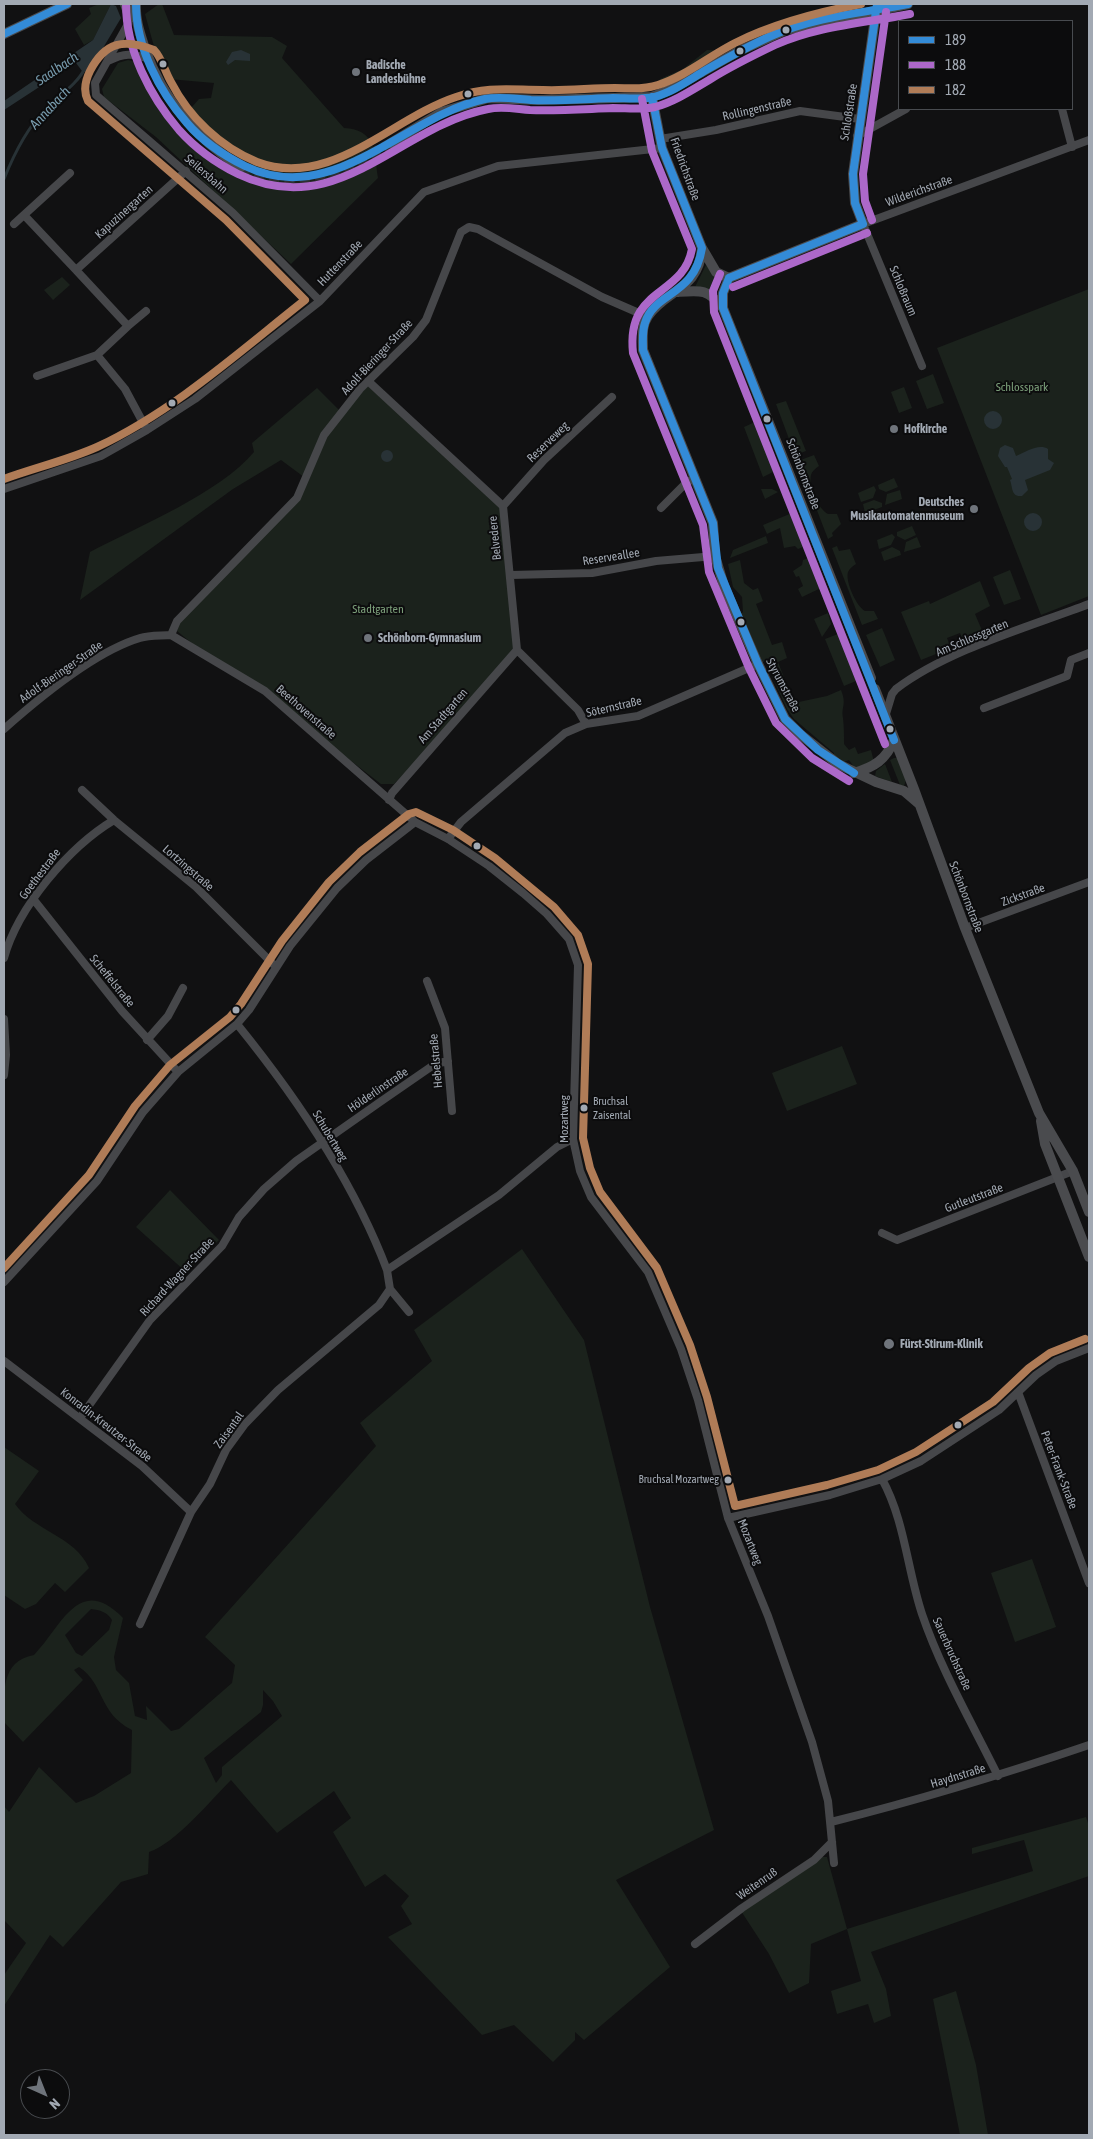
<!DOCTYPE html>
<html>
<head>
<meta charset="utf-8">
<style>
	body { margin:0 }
	#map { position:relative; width:1093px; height:2139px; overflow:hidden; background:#111112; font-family:"Asap Condensed",sans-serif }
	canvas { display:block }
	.frame { position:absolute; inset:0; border:5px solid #a2a9b3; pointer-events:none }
	.legend { position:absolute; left:898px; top:20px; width:175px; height:90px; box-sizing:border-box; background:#0c0c0d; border:1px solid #484b4f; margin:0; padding:6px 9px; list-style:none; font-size:15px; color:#a2a9b3 }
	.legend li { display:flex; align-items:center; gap:10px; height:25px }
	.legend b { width:25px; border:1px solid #484b4f }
	.north { position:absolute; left:20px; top:2069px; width:50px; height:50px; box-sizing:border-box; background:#0c0c0d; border:1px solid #484b4f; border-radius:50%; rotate:136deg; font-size:14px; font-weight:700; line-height:20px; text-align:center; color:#a2a9b3 }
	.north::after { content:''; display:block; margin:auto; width:18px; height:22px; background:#6f747b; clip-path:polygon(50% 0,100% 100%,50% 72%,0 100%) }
</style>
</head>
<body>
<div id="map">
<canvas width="1093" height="2139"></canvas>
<div class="frame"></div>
<ul class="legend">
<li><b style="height:6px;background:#338bd7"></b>189</li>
<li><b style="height:6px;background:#ac68c9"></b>188</li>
<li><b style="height:6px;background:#b07c57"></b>182</li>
</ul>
<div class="north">N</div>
</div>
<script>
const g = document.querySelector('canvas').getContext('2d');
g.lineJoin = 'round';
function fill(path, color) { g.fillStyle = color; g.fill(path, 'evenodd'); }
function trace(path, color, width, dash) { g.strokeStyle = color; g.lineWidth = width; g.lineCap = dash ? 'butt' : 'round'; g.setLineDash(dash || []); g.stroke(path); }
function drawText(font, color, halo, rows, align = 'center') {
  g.font = font + ' "Asap Condensed",sans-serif'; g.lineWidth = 4; g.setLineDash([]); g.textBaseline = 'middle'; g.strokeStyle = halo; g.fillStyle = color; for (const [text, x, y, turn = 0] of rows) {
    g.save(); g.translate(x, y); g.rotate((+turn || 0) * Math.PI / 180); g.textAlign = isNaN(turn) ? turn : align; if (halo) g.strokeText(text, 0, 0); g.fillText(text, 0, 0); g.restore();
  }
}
const green = new Path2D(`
	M99,4H111L93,40L84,45L75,29L91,14L89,8Z
	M159,4H162L174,35L272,37L287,46L282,58L344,128C376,130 374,151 378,178L291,264L156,137L104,97L102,89L118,63L128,60L137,62L159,110L181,138L237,175L244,158L212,136L192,118L191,108L199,99L211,98L214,83L169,79L153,43L145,14Z
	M707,50L725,51L692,73L656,88L660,79L683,69Z
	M706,265L718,279L714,292L695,287Z
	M62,277L70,285L53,300L44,290Z
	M1089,289V596L1041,615L937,348Z
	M933,374L944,403L927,409L916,381Z
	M368,386L500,506L508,581L521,650L394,784H381L329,744L266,689L200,650L177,631L180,621L308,480L281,460L233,489L80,600L90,552C139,526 220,493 254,452L252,443L317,388L341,412Z
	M904,387L912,408L899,413L891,392Z
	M786,401L806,451L795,455L776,404Z
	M755,422L775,471L763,477L744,427Z
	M814,455L819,466C815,469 812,471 811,475C808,485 819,510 828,514H837L841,524L832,533L833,536L828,539L798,461Z
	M894,478L898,487L886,492L879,489L878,485Z
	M874,486L876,490L873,498L861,502L858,493Z
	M761,489H772L778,492L765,499Z
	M900,490L902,499L885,505L887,494Z
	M874,500L882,503V507L865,513L863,504Z
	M792,513L803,547L798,549L795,546L784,548L780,528L767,534L763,525Z
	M912,526L916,535L905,540L897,536V532Z
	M892,534L895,537L891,545L879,549L877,540Z
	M766,536L768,543L730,558L733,550Z
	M917,537L921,547L904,552L906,542Z
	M837,546L839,551L850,549L856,564C853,566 850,568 848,572C845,582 857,607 865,611H874L878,619L862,625L832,548Z
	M892,547L900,551L901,555L884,561L881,552Z
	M808,558L821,588L802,597L798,589L803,586L799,576L796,577L793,571L802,565L803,560Z
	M740,560L744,583L753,590L758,588L763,601L756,604L772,645L782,642L787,658L778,662L794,703L827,696L841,690C847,705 841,706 843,718C844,727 844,735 844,744L849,750L855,747L858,754L871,750L875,766L867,769L854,767L849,760L838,764L832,760L834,753L794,719L787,709L765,661L758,664L737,617L743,612L742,597L733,587L728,564Z
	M1010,570L1021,599L1004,605L993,577Z
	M980,581L990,606L975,614L984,635L964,643L960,633L947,638L951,648L921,660L901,612L929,601L930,604Z
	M828,613L831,624L822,637L814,619Z
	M882,628L895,660L880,667L866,635Z
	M838,634L856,681L844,686L825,639Z
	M894,758H898L906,780L904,786L900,785L890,760Z
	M885,764L892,782L875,776L876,771Z
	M842,1046L857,1084L787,1111L772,1073Z
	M170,1190L219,1240L186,1272L136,1227Z
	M522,1249L584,1340L650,1607L714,1830L616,1880L670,1967L584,2040L575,2032V2040L553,2062L514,2025L482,2035L388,1937L412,1924L401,1906L409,1896L385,1874L365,1887L333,1832L351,1818L334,1791L277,1833L231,1780C210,1801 176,1843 149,1852L148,1874L121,1882L63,1947L50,1935L4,2006V1975L26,1943L4,1920V1806L9,1812L39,1767L76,1803L94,1796L131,1773L132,1730C98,1713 105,1684 79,1667L74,1670L83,1680L23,1742L4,1722C4,1694 0,1661 34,1655C62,1626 79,1573 123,1618L114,1657L116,1670L129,1683L135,1716L147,1720L146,1706L171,1731L179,1729L232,1683L235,1665L205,1637L376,1446L360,1423L432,1361L414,1330ZM91,1609C100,1610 107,1612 112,1620L109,1630L82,1656L76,1653L65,1635ZM263,1690L273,1701L282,1716L222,1767V1775L216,1783L204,1758L261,1712L263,1705Z
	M4,1447L39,1471L15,1504C34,1531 75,1536 89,1568L65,1592L55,1583L36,1604L25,1609L4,1595Z
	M1032,1559L1056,1627L1015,1642L991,1573Z
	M1086,1817L1089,1826V1876L871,1952L886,1989L891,2016L874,2023L868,2004L837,2014L831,1991L861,1981L847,1929L811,1944L809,1983L789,1993L769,1954L741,1911L822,1857H827L847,1929L1033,1871L1024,1840L972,1854V1848Z
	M956,1991L976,2065L988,2135H960L933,1999Z`);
const water = new Path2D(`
	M111,4L116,6L121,18L88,73L82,71L76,63L4,110V101L93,40Z
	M241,50L250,54V61L235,60L228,65L226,62L232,52Z
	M984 420a9 9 0 1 1 18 0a9 9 0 1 1-18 0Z
	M1005,445L1013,448L1016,456C1026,452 1039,443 1048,449V459L1054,463L1050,470L1025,480L1028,490L1022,496C1011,497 1013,488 1010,480L1012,479L1007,467H1005L998,456L1000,448Z
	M381 456a6 6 0 1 1 12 0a6 6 0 1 1-12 0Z
	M1024 522a9 9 0 1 1 18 0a9 9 0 1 1-18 0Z`);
const stream = new Path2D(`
	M4,179C14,154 26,129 45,110C58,96 77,85 85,68`);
const secondaryTunnel = new Path2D(`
	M241,167C304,191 336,173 391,143`);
const street = new Path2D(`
	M128,13V24L95,83L96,95L233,213L320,301
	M108,61C124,53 132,53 149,59
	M1062,109L1072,147
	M857,136L906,109
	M660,139L716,130L800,111L860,119
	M24,215L76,270
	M14,224L70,173
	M128,326L146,311
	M922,366L863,224L1089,140
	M37,376L97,355
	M368,381L503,506L517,650L578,710L586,724
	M147,430L125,389L97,355L128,326L76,270L186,171
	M4,489L101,456L147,430L195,399L320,301L424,192L498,166L662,148
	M503,506L544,460L612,397
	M661,508L687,482L694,479
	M511,575L592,573L656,561L715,556
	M171,635L265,691L415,822L448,839L489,866L523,893L547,914L569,939L578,965L573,1139L580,1171L591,1197L648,1272L681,1349L698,1400L728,1518L768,1616L812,1742L828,1801L834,1863
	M984,708L1067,676L1071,660L1089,653
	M885,717L892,694L896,689C947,650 1029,627 1089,604
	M4,729C39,698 96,651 140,638C150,635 161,636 171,635L177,621L297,498L324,435L360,389L413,337L426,320L461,232L469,227L478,229L602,297L648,317
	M82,790L114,820L196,887L276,967
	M389,800L392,793L517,650
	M448,839L461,822L565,733L586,724L638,716L758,664
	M34,900L122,1011L178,1072
	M965,928L1089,882
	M4,958C18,907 69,847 114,820
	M427,981L445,1028L452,1111
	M4,1019L6,1055L4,1075
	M237,1024C297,1098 353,1180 387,1270
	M147,1040L168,1016L183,988
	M882,1233L897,1240L1073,1171
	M4,1282L97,1181L143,1112L178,1072L237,1024L249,1010L290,946L337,888L366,860L415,822
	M390,1289L409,1312
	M4,1361L142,1466L191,1512
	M1018,1392L1089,1583
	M80,1418L150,1320L222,1246L239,1217L264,1189L296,1161L380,1102L435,1064L448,1061
	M882,1479C905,1521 907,1569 922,1614C941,1670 972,1723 998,1776
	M728,1518L830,1495L882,1479L921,1461L999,1410L1036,1375L1056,1361L1089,1348
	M140,1624L191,1512L210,1484L226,1450L245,1424L278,1390L379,1305L390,1289L387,1270L499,1195L557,1147L573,1139
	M831,1822C919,1800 1004,1774 1089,1745
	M695,1944L742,1908L814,1860L832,1842`);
const secondary = new Path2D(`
	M125,4L128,13L135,18
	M136,4C135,20 140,33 145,49C163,100 195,138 241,167
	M4,34L67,4
	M652,97L662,148L702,248L716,272L729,278
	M391,143L442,112L488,98L539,100L652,97L672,89L739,51L786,30L908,4
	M702,248C699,290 667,289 648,316C641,326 643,338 643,350L713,523L715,556L724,586L758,664L785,719L801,735L838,764L876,782L904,791L918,803
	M729,278L723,293V308L871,678
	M729,278L863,224L855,203L853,174L876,11
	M678,292C701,290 708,289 723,308
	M875,689L914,789L965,928L1039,1113L1073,1171L1089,1212
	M854,773C874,767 886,760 894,740
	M1041,1121L1045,1144L1089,1257`);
const bus1 = new Path2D(`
	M136,4C136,47 159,91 187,123C203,142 223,155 245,166C333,209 404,116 485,99C500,96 516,99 531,100C558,101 585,99 613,98C626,98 640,100 654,97C673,92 689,80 706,70C727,58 749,46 771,36C814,17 862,13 908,4
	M4,34L67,4
	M652,97L662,148L702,248C694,297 655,291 645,323C642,331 643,341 643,350L713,523L718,568L758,664L785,719L818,750L854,773
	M863,224L855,203L853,174L877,4
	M729,278L723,293V308L894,740
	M729,278L863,224`);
const bus2 = new Path2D(`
	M126,4C126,50 150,96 179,130C196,149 216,163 238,174C338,222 399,126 488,109C502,106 516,109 530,110C557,111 585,109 613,108C627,108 641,110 655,107C674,102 692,90 709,80C730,67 752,56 775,45C817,26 865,23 910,14
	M642,99L652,151L692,249C683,298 626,286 633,353L703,525L709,572L749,668L776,723L812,758L849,781
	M872,220L865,201L863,174L886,12
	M720,274L713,291L714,312L885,744
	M733,287L867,233`);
const bus3 = new Path2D(`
	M4,479C34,468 68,460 97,447C174,411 239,352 305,300L226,220L88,101C83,91 85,81 90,71C105,42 124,38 154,50C162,58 165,72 171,82C189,117 220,147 257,162C330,190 392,118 456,97C488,86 510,90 543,90C567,91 591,88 615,88C629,88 644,90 658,85C686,76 709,56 735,43C775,23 818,12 861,4
	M4,1268L89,1175L135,1106L170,1065L230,1017L241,1004L282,941L329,882L360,852L409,814L416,812L453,830L495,858L554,907L578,935L588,964L583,1138L590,1168L600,1192L657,1268L690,1345L707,1397L735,1506L827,1485L878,1470L916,1452L993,1402L1029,1368L1050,1353L1085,1339`);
const markers = [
	[786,30,4.5,"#a2a9b3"],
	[740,51,4.5,"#a2a9b3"],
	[163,64,4.5,"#a2a9b3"],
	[356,72,5,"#6f747b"],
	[468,94,4.5,"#a2a9b3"],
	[172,403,4.5,"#a2a9b3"],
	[767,419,4.5,"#a2a9b3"],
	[894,429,5,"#6f747b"],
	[974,509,5,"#6f747b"],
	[741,622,4.5,"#a2a9b3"],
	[368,638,5,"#6f747b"],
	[890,729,4.5,"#a2a9b3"],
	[477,846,4.5,"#a2a9b3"],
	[236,1010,4.5,"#a2a9b3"],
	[584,1108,4.5,"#a2a9b3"],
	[889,1344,6,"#6f747b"],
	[958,1425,4.5,"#a2a9b3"],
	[728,1480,4.5,"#a2a9b3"]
];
const busNames = [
	["Bruchsal",593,1102],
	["Zaisental",593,1116],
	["Bruchsal Mozartweg",719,1480,"right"]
];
const poiNames = [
	["Badische",366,65],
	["Landesbühne",366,79],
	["Hofkirche",904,429],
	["Deutsches",964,502,"right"],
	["Musikautomatenmuseum",964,516,"right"],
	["Schönborn-Gymnasium",378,638],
	["Fürst-Stirum-Klinik",900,1344]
];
const streetNames = [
	["Rollingenstraße",757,109,-13],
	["Schloßstraße",849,112,-81],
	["Friedrichstraße",685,169,70],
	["Seilersbahn",206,174,41],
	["Wilderichstraße",919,191,-20],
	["Kapuzinergarten",124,212,-42],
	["Huttenstraße",340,263,-46],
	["Schloßraum",903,291,67],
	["Adolf-Bieringer-Straße",377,357,-47],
	["Reserveweg",548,442,-44],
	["Schönbornstraße",803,474,69],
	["Belvedere",495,538,-96],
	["Reserveallee",611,557,-9],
	["Am Schlossgarten",972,638,-23],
	["Adolf-Bieringer-Straße",61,672,-35],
	["Styrumstraße",783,685,62],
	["Söternstraße",614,707,-13],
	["Beethovenstraße",306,712,41],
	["Am Stadtgarten",443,716,-49],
	["Lortzingstraße",188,868,41],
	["Goethestraße",40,874,-53],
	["Zickstraße",1023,895,-20],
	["Schönbornstraße",966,897,69],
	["Scheffelstraße",112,981,51],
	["Hebelstraße",436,1061,-95],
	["Hölderlinstraße",378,1090,-34],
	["Mozartweg",564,1119,-90],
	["Schubertweg",330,1136,59],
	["Gutleutstraße",974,1198,-21],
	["Richard-Wagner-Straße",177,1277,-47],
	["Konradin-Kreutzer-Straße",106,1425,38],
	["Zaisental",229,1430,-54],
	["Peter-Frank-Straße",1059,1470,69],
	["Mozartweg",750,1542,68],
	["Sauerbruchstraße",952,1654,66],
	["Haydnstraße",958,1776,-17],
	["Weitenruß",757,1884,-35]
];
const parkNames = [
	["Schlosspark",1022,387],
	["Stadtgarten",378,609]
];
const waterNames = [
	["Saalbach",57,69,-34],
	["Annabach",50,108,-47]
];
fill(green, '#1b221c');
fill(water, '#283236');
trace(stream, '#283236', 3);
trace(secondaryTunnel, '#2e2f32', 10, [10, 5]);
trace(street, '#46474a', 8);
trace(secondary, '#4a4b4e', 10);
trace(bus1, '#338bd7', 8);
trace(bus2, '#ac68c9', 8);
trace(bus3, '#b07c57', 8);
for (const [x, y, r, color] of markers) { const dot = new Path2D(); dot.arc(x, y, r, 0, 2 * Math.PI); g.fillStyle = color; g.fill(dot); trace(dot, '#0c0c0d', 2); }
drawText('11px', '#a2a9b3', '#0c0c0d', busNames, 'left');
drawText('bold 12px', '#a2a9b3', '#0c0c0d', poiNames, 'left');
drawText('12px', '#a2a9b3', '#0c0c0d', streetNames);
drawText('12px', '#7b9e79', '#0c0c0d', parkNames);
drawText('italic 14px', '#789cae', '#0c0c0d', waterNames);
</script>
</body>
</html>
